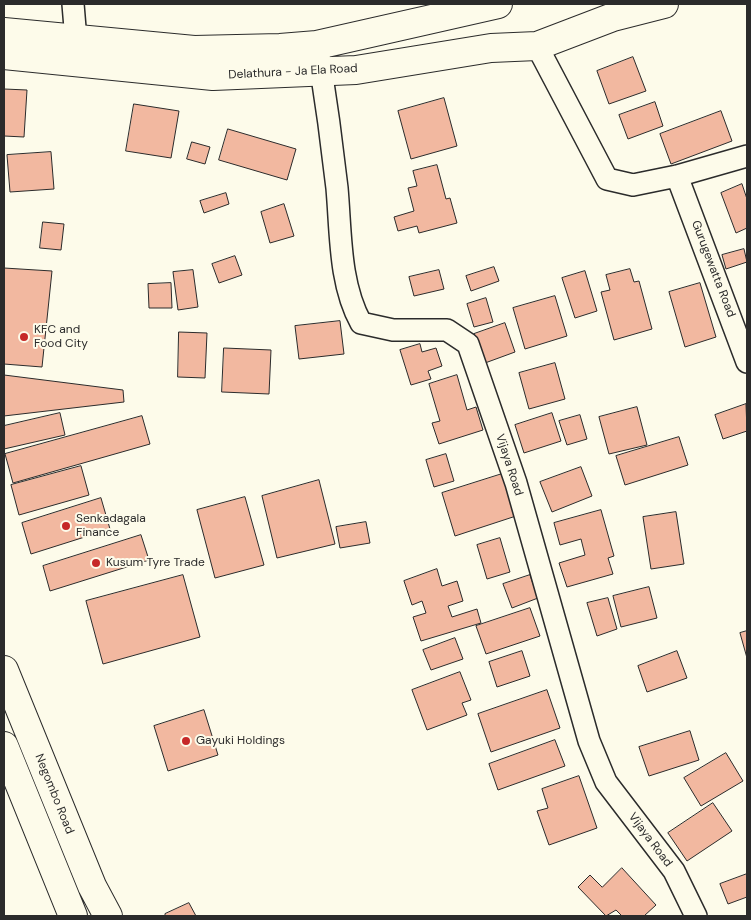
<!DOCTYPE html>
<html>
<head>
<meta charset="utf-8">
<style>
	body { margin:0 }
	#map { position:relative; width:751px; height:920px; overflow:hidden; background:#fdfbea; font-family:"DM Sans",sans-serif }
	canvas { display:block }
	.frame { position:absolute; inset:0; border:5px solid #2b2b2b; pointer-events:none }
</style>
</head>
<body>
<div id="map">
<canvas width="751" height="920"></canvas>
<div class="frame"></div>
</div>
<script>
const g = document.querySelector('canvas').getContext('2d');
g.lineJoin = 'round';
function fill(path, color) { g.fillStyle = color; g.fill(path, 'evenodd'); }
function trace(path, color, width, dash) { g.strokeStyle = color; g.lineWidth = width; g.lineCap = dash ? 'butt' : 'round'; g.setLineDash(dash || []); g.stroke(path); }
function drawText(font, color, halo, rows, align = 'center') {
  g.font = font + ' "DM Sans",sans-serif'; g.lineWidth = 4; g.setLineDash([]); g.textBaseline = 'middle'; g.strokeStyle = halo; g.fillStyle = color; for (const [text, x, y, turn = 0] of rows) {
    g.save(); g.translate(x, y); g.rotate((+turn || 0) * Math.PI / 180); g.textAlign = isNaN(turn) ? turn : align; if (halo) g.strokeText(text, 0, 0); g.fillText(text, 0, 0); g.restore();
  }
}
const building = new Path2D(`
	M633,57L646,91L609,104L597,71Z
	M4,89L27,90L24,137L4,136Z
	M444,98L457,146L411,159L398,111Z
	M655,102L663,126L628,139L619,115Z
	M134,104L179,111L171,158L126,151Z
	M721,111L732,141L671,164L660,134Z
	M228,129L296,149L287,180L219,160Z
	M192,142L210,147L205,164L187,159Z
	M51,152L54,189L10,192L7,155Z
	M437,165L446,199L450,198L457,223L419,233L417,226L398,231L394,217L414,211L408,188L417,186L413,171Z
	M742,184L747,199V228L736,233L721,193Z
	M226,193L229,204L204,213L200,201Z
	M284,204L294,236L270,243L261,212Z
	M43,222L64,224L61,250L40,248Z
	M744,249L747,262L726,269L722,255Z
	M235,256L242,275L219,283L212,264Z
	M494,267L499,281L471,291L466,276Z
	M4,268L52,271L42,367L4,364Z
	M630,269L634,282L639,281L652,329L614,340L601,292L610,290L606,275Z
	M193,270L198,307L178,310L173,272Z
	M439,270L444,289L414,296L409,277Z
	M585,271L597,311L575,318L562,278Z
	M171,283L172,308H149L148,284Z
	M700,283L716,337L685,347L669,292Z
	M555,296L567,336L525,349L513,308Z
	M486,298L493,322L474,327L467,304Z
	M340,321L344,354L299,359L295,326Z
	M505,323L515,352L485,363L474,334Z
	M179,332L207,333L205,378L178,377Z
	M420,344L422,352L436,348L442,366L428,371L431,379L411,385L400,350Z
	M224,348L271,350L269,394L222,392Z
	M555,363L565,399L529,409L519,373Z
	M4,375L123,390L124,402L4,416Z
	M457,375L467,410L476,407L483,430L439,444L432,423L440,421L429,384Z
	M746,404L747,431L723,439L715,415Z
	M637,407L647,445L609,454L599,417Z
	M60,413L65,435L4,449V426Z
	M552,413L561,441L524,453L515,425Z
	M580,415L587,439L567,445L559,421Z
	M142,416L150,444L13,483L5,454Z
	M679,437L688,465L625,485L616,456Z
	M446,454L454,481L434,487L426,460Z
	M81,466L89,495L19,515L11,485Z
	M581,467L592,496L552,512L540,482Z
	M502,474L516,516L455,536L442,493Z
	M319,480L335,544L277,558L262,496Z
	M245,497L264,565L215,578L197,510Z
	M101,498L110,529L31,554L22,523Z
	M601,510L614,556L608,558L613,574L567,587L559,563L585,555L581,539L560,545L554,523Z
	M676,512L684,564L651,569L643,517Z
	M366,522L370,543L340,548L336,527Z
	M141,535L149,560L50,591L43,566Z
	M500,538L510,572L487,579L477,545Z
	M437,569L442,586L457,581L463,601L448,606L452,617L477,609L481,623L421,641L413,617L426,613L422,601L412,605L404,581Z
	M183,575L200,637L103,664L86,601Z
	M530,575L538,598L512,608L503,584Z
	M649,587L657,618L621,627L613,596Z
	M608,598L617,629L597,636L587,603Z
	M530,608L540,636L486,654L476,626Z
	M747,631V658L740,633Z
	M455,638L463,659L431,670L423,650Z
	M522,651L530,676L497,687L489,662Z
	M677,651L687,678L647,692L638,666Z
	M460,672L471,700L462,703L467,715L427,730L412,690Z
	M547,690L560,728L491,752L478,714Z
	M204,710L218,755L168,771L154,726Z
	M690,731L699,760L649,776L639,747Z
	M555,740L565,766L498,790L489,764Z
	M726,753L743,781L701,806L684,778Z
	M579,776L597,828L549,845L537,811L548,808L542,789Z
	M713,803L732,831L687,861L668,833Z
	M622,868L656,905L644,916H622L616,910L606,916L578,887L590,875L602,887Z
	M747,874V897L728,904L720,884Z
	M189,903L196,916H165V914Z`);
const minor = new Path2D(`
	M73,4L76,40
	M537,46L607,179L633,185L677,176L747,156
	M319,56C326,100 332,144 337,188C341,233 339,283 361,323L393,330H447L468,344L516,483L589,741L606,782L674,871L696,916
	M677,176L747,362`);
const primary = new Path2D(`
	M4,32L194,50L280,48L317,45L498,4
	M4,55L213,76L356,70L491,48L537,46L613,17L664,4`);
const trunk = new Path2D(`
	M4,670L92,886L108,916
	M4,746L73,916`);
const markers = [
	[24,337,5,"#c62828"],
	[66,526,5,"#c62828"],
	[96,563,5,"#c62828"],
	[186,741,5,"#c62828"]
];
const streetNames = [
	["Delathura - Ja Ela Road",293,72,-3],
	["Gurugewatta Road",713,269,69],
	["Vijaya Road",509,465,72],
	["Negombo Road",54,794,68],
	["Vijaya Road",650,840,53]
];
const poiNames = [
	["KFC and",34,330],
	["Food City",34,344],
	["Senkadagala",76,519],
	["Finance",76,533],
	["Kusum Tyre Trade",106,563],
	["Gayuki Holdings",196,741]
];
fill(building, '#f2b8a0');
trace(building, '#2b2b2b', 1);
trace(minor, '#2b2b2b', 24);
trace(primary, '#2b2b2b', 30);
trace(trunk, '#2b2b2b', 30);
trace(minor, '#fdfbea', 21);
trace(primary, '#fdfbea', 28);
trace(trunk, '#fdfbea', 28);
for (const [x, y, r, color] of markers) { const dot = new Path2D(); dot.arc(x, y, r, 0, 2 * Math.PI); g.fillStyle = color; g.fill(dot); trace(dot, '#fdfbea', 2); }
drawText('12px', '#2b2b2b', '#fdfbea', streetNames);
drawText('12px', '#2b2b2b', '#fdfbea', poiNames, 'left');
</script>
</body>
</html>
